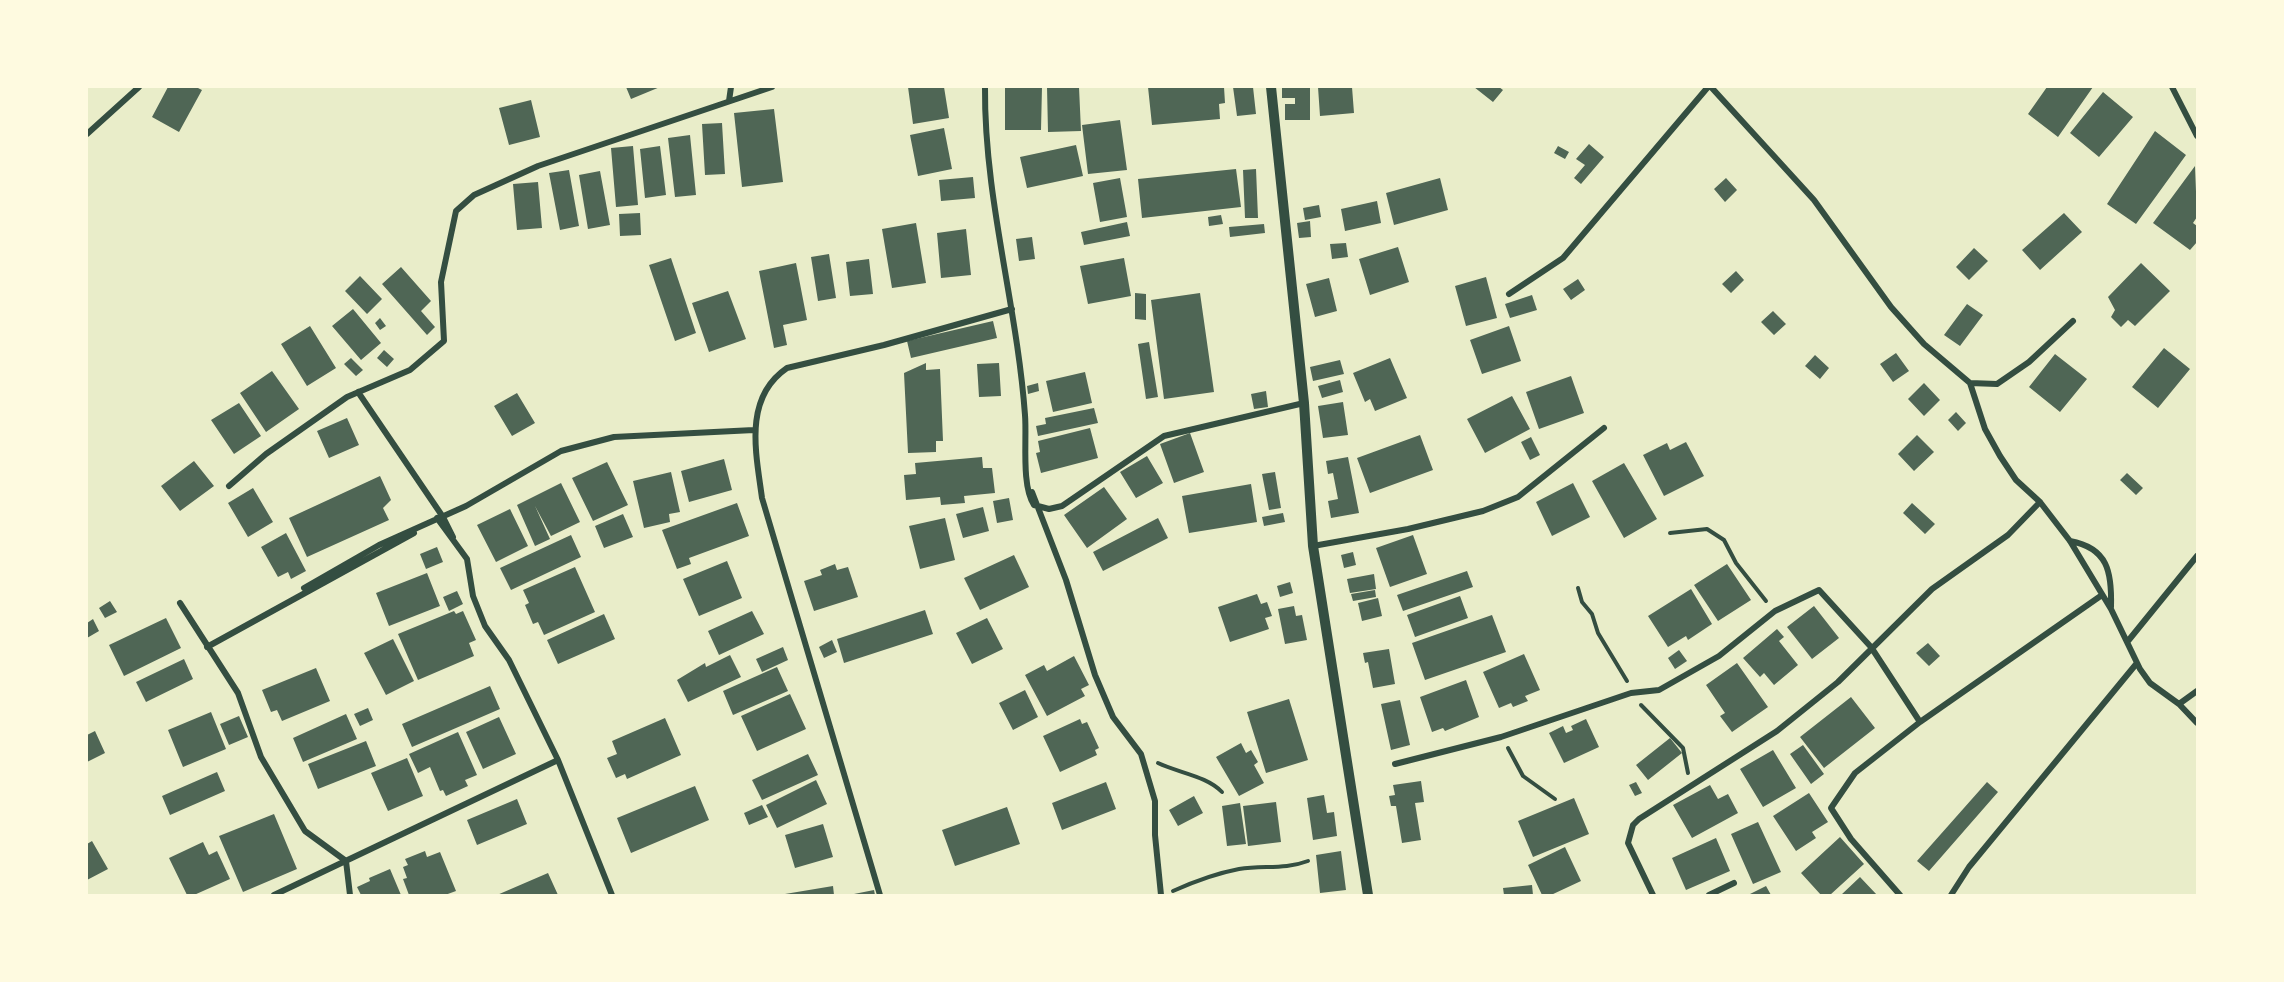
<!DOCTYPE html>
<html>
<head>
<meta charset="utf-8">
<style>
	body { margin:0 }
	#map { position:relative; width:2284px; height:982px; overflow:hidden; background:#e9edc9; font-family:"Nunito Sans",sans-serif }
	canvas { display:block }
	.frame { position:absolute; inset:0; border:88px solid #fefae0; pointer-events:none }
</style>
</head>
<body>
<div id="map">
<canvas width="2284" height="982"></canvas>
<div class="frame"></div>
</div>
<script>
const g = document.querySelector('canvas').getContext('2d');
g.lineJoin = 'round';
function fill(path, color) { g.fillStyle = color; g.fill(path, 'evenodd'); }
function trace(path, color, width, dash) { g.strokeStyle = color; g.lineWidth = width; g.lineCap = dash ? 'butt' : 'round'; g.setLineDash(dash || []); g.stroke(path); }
const building = new Path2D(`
	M168,87H196L202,90L179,132L152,117Z
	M626,87H660L631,99Z
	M908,87H944L949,118L913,124Z
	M1005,87H1042L1041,130H1005Z
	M1047,87H1079L1081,131L1048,132Z
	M1148,87H1224L1225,103L1219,104L1220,119L1152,125Z
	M1233,87H1253L1256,114L1237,116Z
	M1282,87H1310V120H1285V104H1295V98H1282Z
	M1318,87H1352L1354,113L1320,116Z
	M1474,87H1499L1503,90L1493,102Z
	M2047,87H2093L2058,137L2028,114Z
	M2103,92L2133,117L2099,157L2070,133Z
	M531,100L540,137L509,145L499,108Z
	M774,109L783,182L742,187L734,113Z
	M1120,120L1127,170L1088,174L1082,125Z
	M722,123L725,174L705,175L702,124Z
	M944,128L952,169L918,176L910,135Z
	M2155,131L2186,155L2136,224L2107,204Z
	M690,135L696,195L675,197L668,138Z
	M1589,144L1604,157L1581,184L1574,178L1585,165L1576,159Z
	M1076,145L1083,176L1027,188L1020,157Z
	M633,146L638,205L616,207L611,148Z
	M660,146L666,195L645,198L640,149Z
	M1558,146L1569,152L1565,159L1554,153Z
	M2195,166L2197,217L2193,223L2197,226V242L2190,250L2153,223Z
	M1236,169L1241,207L1142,218L1138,179Z
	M1256,169L1258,218H1245L1243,170Z
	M569,170L579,226L560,230L549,173Z
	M600,171L610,225L588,229L579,175Z
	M973,177L975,198L941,201L939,180Z
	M1120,178L1127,217L1100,222L1093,183Z
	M1440,178L1448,210L1394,225L1386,193Z
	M1726,178L1737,190L1725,202L1714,189Z
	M538,182L542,228L517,230L513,184Z
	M1377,201L1381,223L1345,231L1341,209Z
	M1319,205L1321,217L1305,220L1303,208Z
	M640,213L641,235L620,236L619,214Z
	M2064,213L2082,232L2040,270L2022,250Z
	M1221,215L1223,224L1209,226L1208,217Z
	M1310,221L1311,237L1299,238L1297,223Z
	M1127,222L1130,236L1084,245L1081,232Z
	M916,223L926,283L892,288L882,229Z
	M1264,224L1265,233L1230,237L1229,227Z
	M966,229L971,275L941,278L937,233Z
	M1032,237L1035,259L1019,261L1016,239Z
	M1346,243L1348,257L1332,259L1330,244Z
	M1398,247L1409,282L1370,295L1359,259Z
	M1974,248L1988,261L1969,280L1956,267Z
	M829,254L836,298L818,301L811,257Z
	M671,258L696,333L675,341L649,265Z
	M1124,258L1131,296L1088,304L1080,266Z
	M869,259L873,294L850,296L846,262Z
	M796,263L807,320L783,325L787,345L774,348L759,271Z
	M2141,263L2170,291L2135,326L2128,320L2121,327L2111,317L2115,310L2108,297Z
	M401,267L431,301L421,311L435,327L427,335L382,284Z
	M1736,271L1744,280L1731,293L1722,284Z
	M360,276L382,299L367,314L345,291Z
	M1486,277L1497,318L1466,326L1455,286Z
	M1329,278L1337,311L1315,317L1306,284Z
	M1578,279L1585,290L1571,300L1563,289Z
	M728,291L746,339L709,352L692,303Z
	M1135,293L1146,294V320L1135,319Z
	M1200,293L1214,392L1164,399L1151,300Z
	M1532,295L1537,310L1510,318L1505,304Z
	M1967,304L1983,315L1960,346L1944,335Z
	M353,309L381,343L361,360L332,326Z
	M1773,311L1786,324L1774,335L1761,322Z
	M380,318L386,326L380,330L375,323Z
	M993,321L997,338L911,358L907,341Z
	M310,326L336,368L307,386L281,344Z
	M1509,326L1521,361L1482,374L1470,340Z
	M1149,342L1158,397L1146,399L1138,344Z
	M2164,348L2190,369L2158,408L2132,387Z
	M384,350L394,359L387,367L377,358Z
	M1896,353L1909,371L1893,382L1880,364Z
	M2055,354L2087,379L2060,412L2029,387Z
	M1815,355L1829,368L1820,379L1805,366Z
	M351,358L363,370L356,376L344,364Z
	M1390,358L1407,398L1375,411L1370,399L1365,402L1353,373Z
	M1340,360L1344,374L1313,381L1310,367Z
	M926,363V370L940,369L943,441H936V452L908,453L904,373Z
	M999,363L1001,396L979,397L977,364Z
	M272,371L299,409L266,432L240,393Z
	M1085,372L1092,403L1053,412L1046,381Z
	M1571,376L1584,413L1539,429L1526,392Z
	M1340,380L1343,392L1322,398L1318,386Z
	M1038,383L1039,391L1028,394L1027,386Z
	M1924,383L1940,400L1924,416L1908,399Z
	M1266,391L1268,407L1254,409L1251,394Z
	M517,393L535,423L512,436L494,406Z
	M1512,396L1530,429L1485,453L1467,419Z
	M1343,402L1348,435L1323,438L1318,406Z
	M239,403L261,436L234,454L211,420Z
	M1094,408L1098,423L1038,436L1036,426L1046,424L1045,418Z
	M1956,412L1966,423L1958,431L1948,420Z
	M347,418L359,445L329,458L317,431Z
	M1090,428L1098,458L1041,473L1036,453L1040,452L1038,441Z
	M1190,433L1204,472L1174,483L1160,444Z
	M1420,435L1433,470L1370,493L1357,458Z
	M1917,435L1934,452L1914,471L1898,454Z
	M1531,437L1540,455L1530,460L1521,442Z
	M1686,442L1704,476L1664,496L1643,455L1667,443L1670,450Z
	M1147,456L1163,483L1136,498L1120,472Z
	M982,457L983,468H992L995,493L964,496L965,503L941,505L940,497L906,500L904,475L916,474L915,463Z
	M1348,457L1359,513L1331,518L1328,501L1338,499L1333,473L1328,474L1326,461Z
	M724,459L732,490L689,502L681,471Z
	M194,461L214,486L180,511L161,486Z
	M607,462L628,505L593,521L572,478Z
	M1624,463L1657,519L1624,538L1592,481Z
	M671,472L680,512L669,514L670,522L644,528L633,481Z
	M1275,472L1281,508L1269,510L1262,474Z
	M2127,473L2143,488L2136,495L2120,480Z
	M380,476L391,500L383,508L389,520L307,557L289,518Z
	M561,483L580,522L551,536L535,506L550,539L535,546L517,505Z
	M1573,483L1590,517L1552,536L1536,502Z
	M1251,484L1257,522L1189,533L1182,496Z
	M1104,487L1127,519L1087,548L1064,515Z
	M253,488L273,522L248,537L228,503Z
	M1009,498L1013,520L997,523L993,501Z
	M737,503L749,536L689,558L691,564L677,569L662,530Z
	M1912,503L1935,524L1925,534L1903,513Z
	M983,507L989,531L963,538L956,514Z
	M510,509L528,546L496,562L477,525Z
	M1283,513L1285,522L1264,526L1262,517Z
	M623,514L633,537L604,548L595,526Z
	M945,518L955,560L920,569L909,526Z
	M1158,518L1168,538L1103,571L1093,552Z
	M286,533L306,571L291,579L288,572L278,577L261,547Z
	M571,535L581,557L511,590L500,568Z
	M1413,535L1427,574L1390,587L1376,548Z
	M437,547L443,562L426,569L420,554Z
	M1353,552L1356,565L1344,568L1341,555Z
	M1014,555L1029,587L980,610L964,578Z
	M727,561L742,598L699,616L683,579Z
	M835,564L837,570L848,567L858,597L814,611L804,581L822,575L820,570Z
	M1727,564L1751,600L1718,621L1694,585Z
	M575,567L595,612L544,635L538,622L533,624L525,605L529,603L523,590Z
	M1467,571L1473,587L1403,611L1397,595Z
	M427,573L440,606L389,626L376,593Z
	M1374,574L1376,589L1350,593L1347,579Z
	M1290,582L1293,593L1280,597L1277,586Z
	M1691,589L1712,624L1688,640L1686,636L1668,647L1648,616Z
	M1375,590L1376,597L1353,601L1351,594Z
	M457,591L463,604L449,611L443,597Z
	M1257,594L1261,604L1267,602L1272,616L1265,618L1269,629L1230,642L1218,607Z
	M1460,596L1468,618L1415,637L1407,615Z
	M1378,598L1382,616L1362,621L1358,603Z
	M110,601L117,612L105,618L99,608Z
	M1294,606L1296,616L1302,615L1307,640L1285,644L1278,609Z
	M1814,606L1839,638L1812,659L1787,627Z
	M925,610L933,634L844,663L837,639Z
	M454,611L456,614L463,611L476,640L469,643L474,656L418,680L398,634Z
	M752,611L764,634L719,655L708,631Z
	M604,614L615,639L558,664L547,640Z
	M1492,615L1506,652L1425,680L1412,643Z
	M166,618L181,648L124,676L109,645Z
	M987,618L1003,649L972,664L956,633Z
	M93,619L99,631L87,638V623Z
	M1777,629L1784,637L1779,641L1798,665L1774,685L1764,673L1760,677L1743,658Z
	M393,639L414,681L386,695L364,653Z
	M832,640L837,652L824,658L819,647Z
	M1928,643L1940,656L1929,666L1916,653Z
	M783,647L788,660L762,672L756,659Z
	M1389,649L1395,684L1373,688L1368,662L1365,663L1363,653Z
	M1679,650L1687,661L1675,669L1668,658Z
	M1524,654L1540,690L1525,696L1528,701L1513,707L1511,703L1499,708L1483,672Z
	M730,655L741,677L688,702L677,680L705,663L706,667Z
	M1074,656L1089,685L1081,689L1085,696L1047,716L1025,675L1044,665L1047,671Z
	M184,659L193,679L146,702L136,682Z
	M1737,663L1768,707L1732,732L1720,716L1725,713L1706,685Z
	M777,667L788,691L733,715L723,691Z
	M316,668L330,701L282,721L277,710L271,712L262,690Z
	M1466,680L1479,717L1445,731L1443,728L1432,732L1420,697Z
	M490,686L500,709L412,747L402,724Z
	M1025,690L1038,717L1013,730L999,703Z
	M790,694L806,729L757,751L741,716Z
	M1851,697L1875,728L1824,768L1800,737Z
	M1289,699L1308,760L1266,773L1247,712Z
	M1400,700L1410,745L1391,750L1381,704Z
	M368,708L373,720L360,726L354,714Z
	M211,712L226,749L183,767L168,730Z
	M346,714L357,739L303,762L293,738Z
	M239,716L248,737L229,745L220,724Z
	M499,717L516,754L483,769L466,732Z
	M665,718L681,755L627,779L625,774L616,778L607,758L617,754L612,741Z
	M1080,719L1082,724L1087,722L1099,748L1095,750L1097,755L1060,772L1043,736Z
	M1586,719L1599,747L1564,763L1549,733L1563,726L1566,733L1573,730L1571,726Z
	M95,731L105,753L87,762V735Z
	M458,732L477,775L465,780L468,786L446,796L443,790L440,791L430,767L418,773L409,754Z
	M1670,738L1682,753L1648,780L1636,765Z
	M366,741L376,766L318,789L308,764Z
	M1241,743L1246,753L1251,750L1258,762L1254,765L1264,783L1239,796L1216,757Z
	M1803,745L1824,774L1811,784L1790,754Z
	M1773,750L1796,788L1763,807L1740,769Z
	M808,754L818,775L762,800L752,780Z
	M407,758L423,796L388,811L371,773Z
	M217,772L225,791L170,815L162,796Z
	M816,780L827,804L777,828L766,805Z
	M1421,781L1424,802L1415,803L1421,840L1402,843L1396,806H1391L1389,796L1395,795L1393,785Z
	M1106,782L1116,809L1062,830L1052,803Z
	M1636,782L1642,793L1635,796L1629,785Z
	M1987,782L1998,792L1929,871L1917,861Z
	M1710,785L1718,799L1728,794L1738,813L1692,838L1673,805Z
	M695,786L709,820L631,853L617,818Z
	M1809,793L1828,822L1812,832L1816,838L1796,851L1773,816Z
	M1324,795L1327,813L1334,812L1337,836L1313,840L1307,798Z
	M1194,796L1203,813L1178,826L1169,810Z
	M1574,798L1589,834L1533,857L1518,821Z
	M517,799L527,824L477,845L467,820Z
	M1276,802L1281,842L1248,846L1243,806Z
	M1240,803L1246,844L1227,846L1222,806Z
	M762,805L768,817L749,825L744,813Z
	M1007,807L1020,844L955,866L942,830Z
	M274,814L297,869L243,892L219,836Z
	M1758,822L1781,872L1753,884L1731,834Z
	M823,824L833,857L795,868L785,835Z
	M1840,837L1864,864L1830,895H1821L1801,873Z
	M1716,838L1730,871L1686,890L1672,858Z
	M92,841L108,869L87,880V844Z
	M203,842L209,855L217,851L230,879L194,895H187L169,858Z
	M1565,847L1581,881L1551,895H1542L1528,865Z
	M425,851L427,857L440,852L456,891L445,895H409L403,879L407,878L403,867L408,865L405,859Z
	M1341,851L1346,890L1320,893L1316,855Z
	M390,869L401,895H361L357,887L370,881L369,878Z
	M548,873L558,895H497Z
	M1860,877L1877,895H1841Z
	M1532,885L1533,895H1504L1503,888Z
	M833,886L834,895H785V894Z
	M1766,886L1771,895H1748Z
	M874,890L875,895H854V894Z`);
const path = new Path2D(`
	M1670,533L1707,529L1724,540L1736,563L1766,601
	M1578,588L1582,602L1592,614L1598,633L1627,681
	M1641,705L1683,748L1688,773
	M1508,748L1523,776L1555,799
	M1158,763C1179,773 1207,776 1222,792
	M1173,891C1193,882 1218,873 1239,869C1264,865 1284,870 1308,861`);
const minor = new Path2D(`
	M985,87C984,198 1017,305 1025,415C1027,438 1021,486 1034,505L1049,509L1062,506L1164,436L1304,403
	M1711,87L1814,200L1891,307L1924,344L1970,383L1985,429L2000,456L2016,480L2040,502L2070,541L2111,609L2140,669L2150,683L2179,704L2197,723
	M2172,87L2197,136
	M729,101L731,87
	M87,134L139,87
	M1509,294L1563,258L1708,87
	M1970,383L1997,384L2029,362L2073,321
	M358,392L443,517L453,537
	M229,486L266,454L347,397L410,370L444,341L441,282L456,211L474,195L538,166L772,87
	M1032,492L1066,580L1095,675L1113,717L1141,754L1155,801V835L1161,895
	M437,518L467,559L473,596L485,626L509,660L558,760L612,895
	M2070,541C2108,548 2112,572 2111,607
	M1313,546L1408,529L1483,511L1518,497L1604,428
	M304,588L379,545L466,506L561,451L614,437L754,430
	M180,603L238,693L261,757L305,831L346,861L350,895
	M2128,641L2197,556
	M207,647L414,533
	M2179,704L2197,691
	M1395,764L1501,737L1631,693L1659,690L1719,656L1775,611L1819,590L1871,647L1920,722
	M274,895L558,760
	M880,895L762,498C756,453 743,398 787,368L884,345L1012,309
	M1653,895L1628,843L1633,825L1639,819L1777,731L1838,682L1932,589L2008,535L2040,502
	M1709,895L1734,883
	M1900,895L1851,839L1831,808L1855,773L1920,722L2102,595
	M1951,895L1969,867L2137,663`);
const tertiary = new Path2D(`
	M1271,87L1304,403L1313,546L1368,895`);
fill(building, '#4f6655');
trace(path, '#344e41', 4);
trace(minor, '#344e41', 6);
trace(tertiary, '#344e41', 10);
</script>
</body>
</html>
